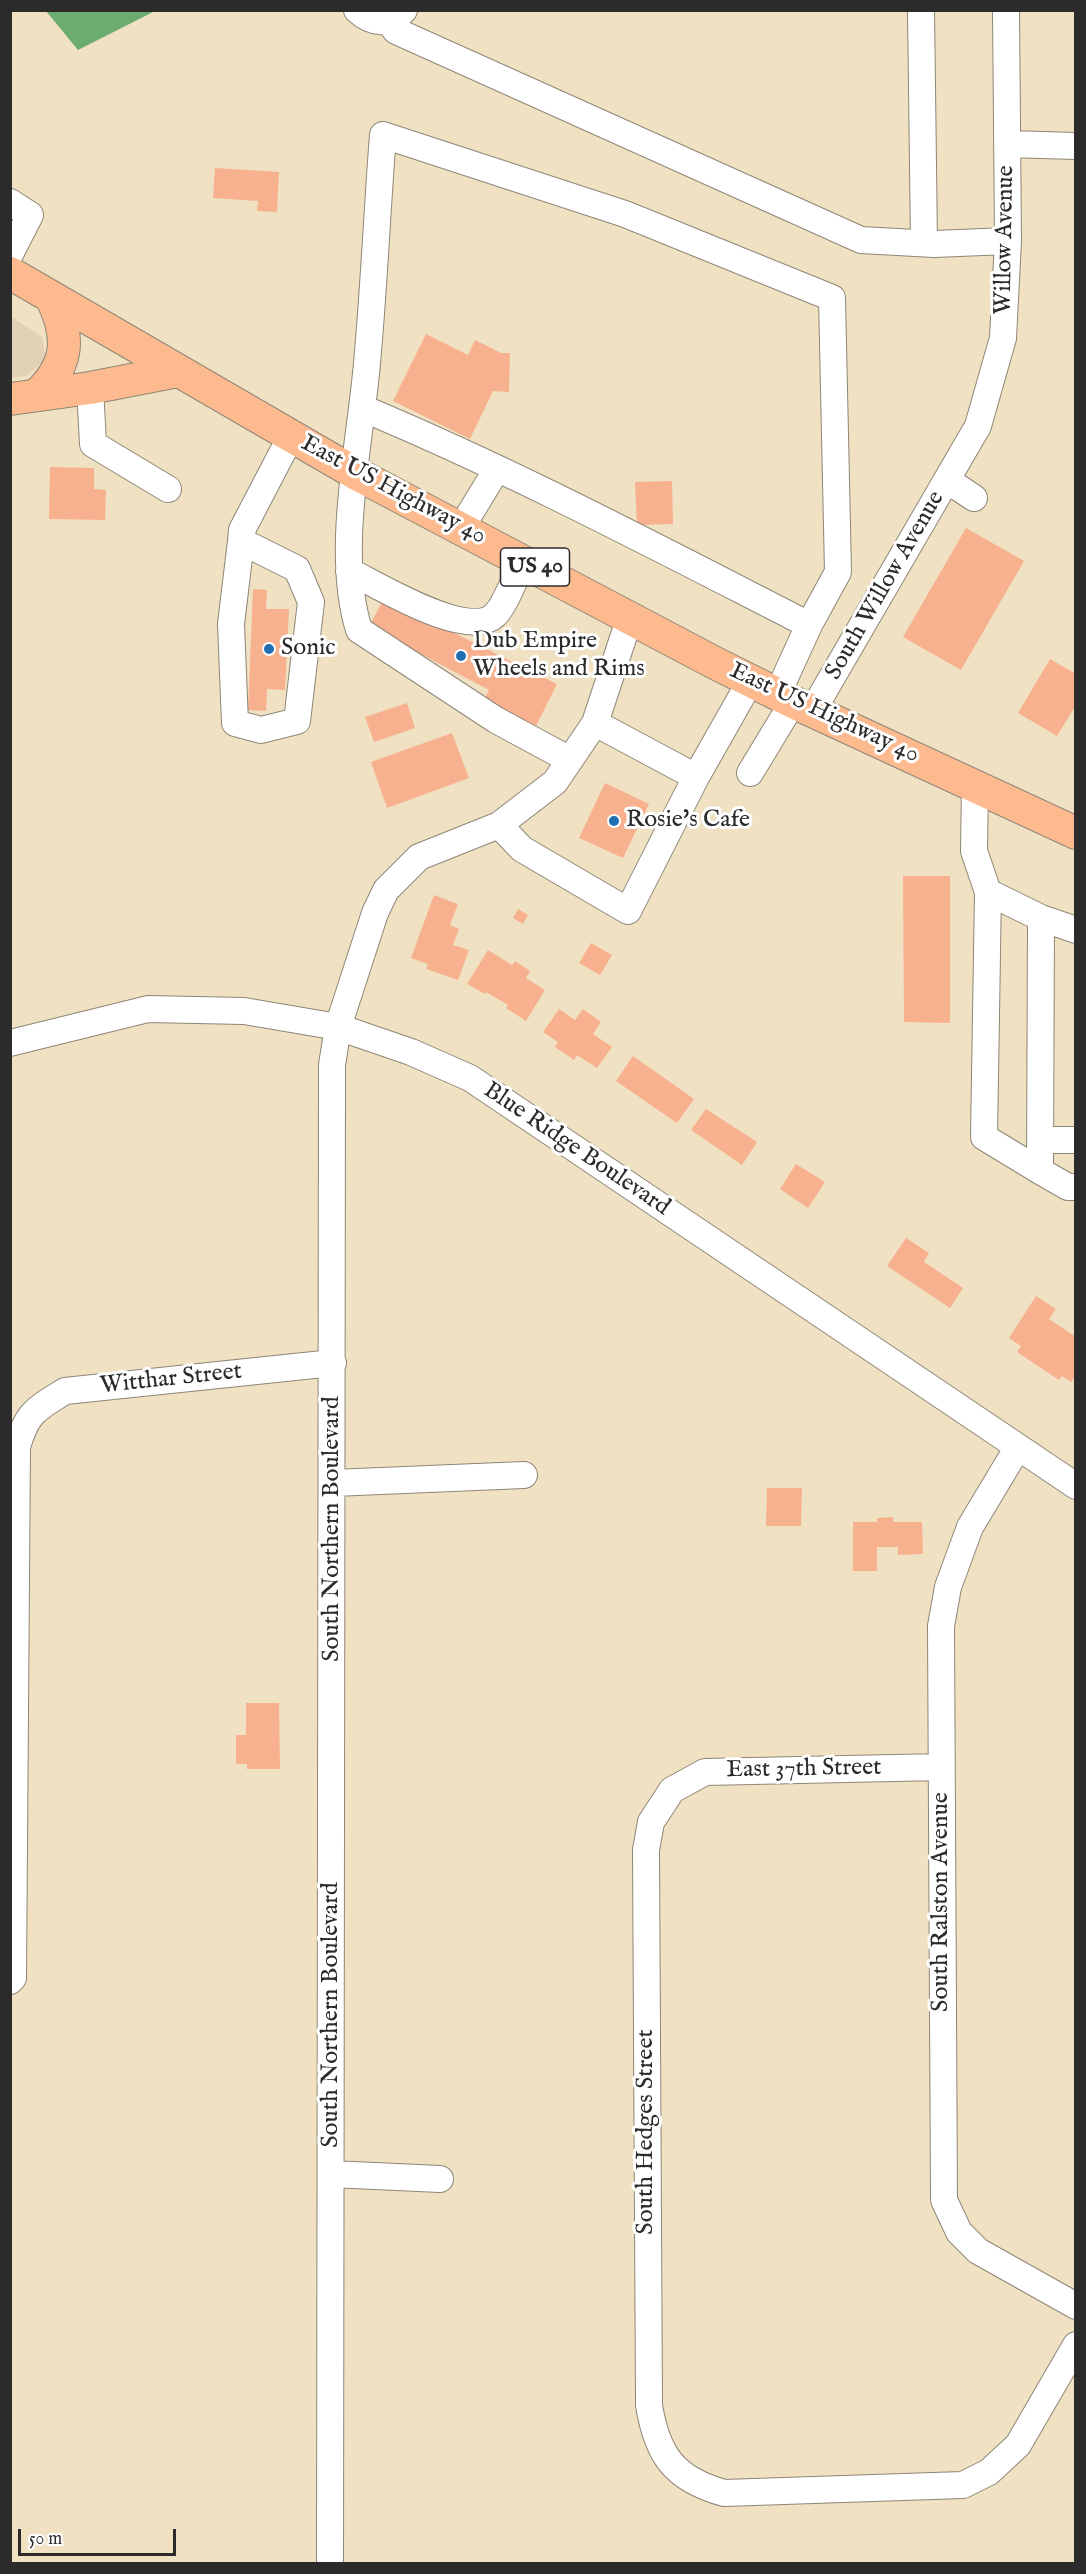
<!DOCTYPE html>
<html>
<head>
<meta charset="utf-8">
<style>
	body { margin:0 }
	#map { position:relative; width:1086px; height:2574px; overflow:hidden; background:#f0e1c3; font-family:"IM FELL English",serif }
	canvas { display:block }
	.frame { position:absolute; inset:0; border:12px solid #2b2b2b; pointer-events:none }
	.scale { position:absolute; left:18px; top:2529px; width:158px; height:27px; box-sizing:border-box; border:3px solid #2b2b2b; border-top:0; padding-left:8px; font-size:18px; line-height:21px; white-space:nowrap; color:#2b2b2b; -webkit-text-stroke:4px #fff; paint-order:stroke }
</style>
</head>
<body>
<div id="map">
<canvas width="1086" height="2574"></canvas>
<div class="frame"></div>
<div class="scale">50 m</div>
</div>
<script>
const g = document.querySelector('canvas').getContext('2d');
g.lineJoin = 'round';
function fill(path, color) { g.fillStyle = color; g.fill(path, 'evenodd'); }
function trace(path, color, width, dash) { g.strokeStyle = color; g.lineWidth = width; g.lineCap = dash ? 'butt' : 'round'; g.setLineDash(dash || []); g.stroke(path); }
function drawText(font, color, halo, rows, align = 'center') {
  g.font = font + ' "IM FELL English",serif'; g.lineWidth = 6; g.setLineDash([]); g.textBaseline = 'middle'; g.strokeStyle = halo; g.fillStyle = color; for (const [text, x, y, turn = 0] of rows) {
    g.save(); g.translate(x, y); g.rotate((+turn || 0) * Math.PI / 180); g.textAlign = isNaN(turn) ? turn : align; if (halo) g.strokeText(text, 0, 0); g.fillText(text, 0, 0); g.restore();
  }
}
const built = new Path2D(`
	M10,316L42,337L46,359L26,376L11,378Z`);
const forest = new Path2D(`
	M46,11H155L78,50Z`);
const building = new Path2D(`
	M215,168L279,172L277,212L257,211L258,201L213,198Z
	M426,334L468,355L475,340L501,353H510L509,392L493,391L470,439L393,401Z
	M50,467L94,468V489L106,490L105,520L49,519Z
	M672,481L673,524L637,525L635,482Z
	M966,528L1024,561L961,670L903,637Z
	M253,589L267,590L266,609H289L285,690L267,689L266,711L248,710Z
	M384,598L557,684L535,728L483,703L489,690L369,627Z
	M1050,659L1076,674V705L1057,736L1018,713Z
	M407,703L415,728L374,742L365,717Z
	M452,733L469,778L387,808L371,762Z
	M605,783L649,804L623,858L579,838Z
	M903,876H950V1023L904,1022Z
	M434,895L458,904L450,925L459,929L453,945L469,950L458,980L426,969L428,964L411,958Z
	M518,909L528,915L523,924L513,918Z
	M591,943L612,955L600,975L579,963Z
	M488,950L512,965L515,961L530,971L526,978L545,990L526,1021L506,1008L508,1005L486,992L485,994L467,984Z
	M559,1009L575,1020L583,1009L601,1022L593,1034L612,1047L597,1068L577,1055L574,1060L555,1047L558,1042L543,1032Z
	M633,1056L694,1099L677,1123L616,1081Z
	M706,1109L757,1142L742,1165L691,1130Z
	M796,1164L825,1182L808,1208L780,1189Z
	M906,1238L929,1253L924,1262L963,1288L950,1308L887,1266Z
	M1036,1296L1056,1309L1049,1319L1076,1337V1375L1071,1382L1062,1376L1059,1380L1017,1352L1021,1346L1009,1338Z
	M767,1488H802L801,1526H766Z
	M893,1517V1522H922L923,1554L898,1555V1547H877V1571H853V1522H877V1518Z
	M246,1703H279L280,1769H247V1764H236V1735H246Z`);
const minor = new Path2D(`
	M357,10C372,24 390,26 404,10
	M921,10L924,243
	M388,21L396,31L861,240L934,244L1008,241
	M1008,144L1076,146
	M10,202L30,215L10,254
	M90,388L93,444L168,489
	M362,408C515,472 662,550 809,625
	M947,480L974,498
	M461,528L497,469
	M241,541L297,569L311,602L297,721L261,730L235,723L231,624L241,541L242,530L291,436
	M349,571C378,585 468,641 495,615C506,604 516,575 523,561
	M813,710L978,426L1003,338L1008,241L1006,10
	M595,723L696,777
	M570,760L496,720L359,630C335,553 360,444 367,363C374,287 377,211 383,135L625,214L832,298L838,572L809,625L778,693
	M750,773L793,702
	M975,786L974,851L988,892L984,1137L1040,1171L1041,918
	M499,825L522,849L628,911L696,777L751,680
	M988,892L1041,918L1076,930
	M10,1043L148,1009L244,1011L338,1027L411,1052L470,1078L1076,1486
	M1040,1140H1076
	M1040,1171L1068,1187H1076
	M1018,1447L970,1527L948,1587L941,1626L944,2200L959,2232L978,2251L1076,2306
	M333,1483L524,1475
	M941,1767L705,1772L672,1790L651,1822L646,1850L649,2405C657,2455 674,2479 724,2493L963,2485L989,2472L1018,2445L1076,2345
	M10,1981L13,1978L17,1447C27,1412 36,1409 65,1391L333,1363
	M331,2174L440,2179
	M330,2564L332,1065L338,1027L375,913L386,890L419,857L499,825L555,782L595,723L630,617`);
const major = new Path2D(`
	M10,273L355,473L715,663L793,702L1076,833
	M37,395C69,365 71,337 51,297
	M10,399L90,388L178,371`);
const markers = [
	[269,649,6,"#1f6fb2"],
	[461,656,6,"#1f6fb2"],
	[614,821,6,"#1f6fb2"]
];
const shields = [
	[535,567,69]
];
const shieldNames = [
	["US 40",535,567]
];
const streetNames = [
	["Willow Avenue",1006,240,-89],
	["East US Highway 40",393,491,28],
	["South Willow Avenue",886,586,-60],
	["East US Highway 40",824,714,25],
	["Blue Ridge Boulevard",576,1150,34],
	["Witthar Street",171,1380,-6],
	["South Northern Boulevard",333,1529,-90],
	["East 37th Street",804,1770,-1],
	["South Ralston Avenue",942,1902,-90],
	["South Northern Boulevard",332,2015,-90],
	["South Hedges Street",647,2132,-90]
];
const poiNames = [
	["Dub Empire",473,642],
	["Wheels and Rims",473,670],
	["Sonic",281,649],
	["Rosie's Cafe",626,821]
];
fill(built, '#e2d1b4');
fill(forest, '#6cac6e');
fill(building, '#f7b18e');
trace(minor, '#8e8677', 28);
trace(major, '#8e8677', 34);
trace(minor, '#fff', 26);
trace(major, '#fcba8e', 32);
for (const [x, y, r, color] of markers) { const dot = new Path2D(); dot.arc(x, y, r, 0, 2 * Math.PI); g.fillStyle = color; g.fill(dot); trace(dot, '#fff', 2); }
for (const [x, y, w] of shields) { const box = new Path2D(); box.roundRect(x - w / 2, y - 19, w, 38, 4.5); g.fillStyle = '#fff'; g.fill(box); trace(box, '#2b2b2b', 1.5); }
drawText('bold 22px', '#2b2b2b', null, shieldNames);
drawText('24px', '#2b2b2b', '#fff', streetNames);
drawText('24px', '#2b2b2b', '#fff', poiNames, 'left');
</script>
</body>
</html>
